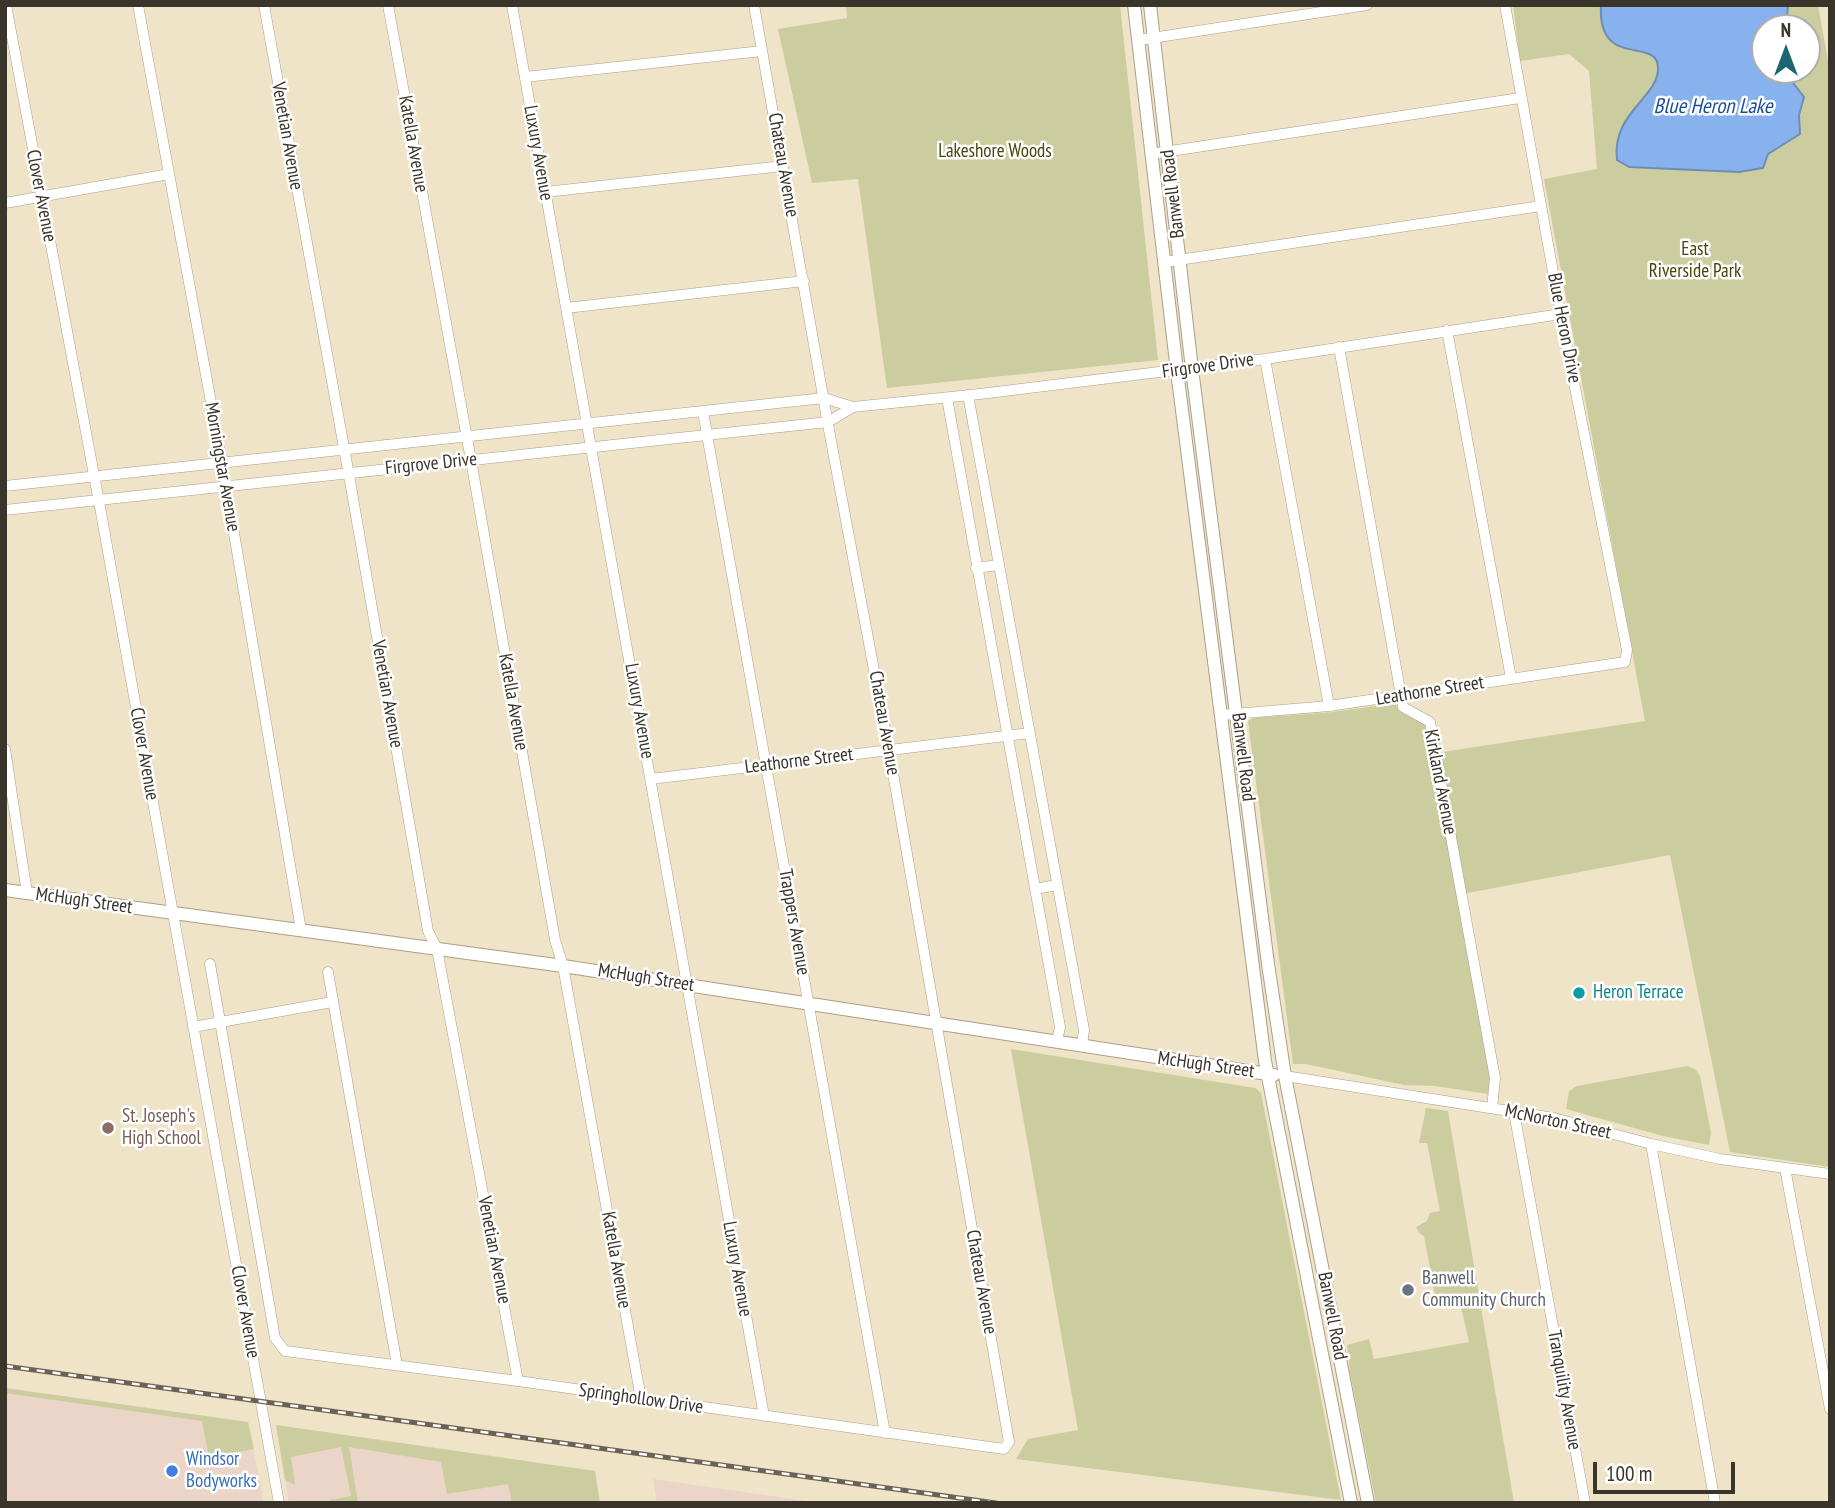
<!DOCTYPE html>
<html>
<head>
<meta charset="utf-8">
<style>
	body { margin:0 }
	#map { position:relative; width:1835px; height:1508px; overflow:hidden; background:#efe3c8; font-family:"PT Sans Narrow",sans-serif }
	canvas { display:block }
	.frame { position:absolute; inset:0; border:7px solid #3a352b; pointer-events:none }
	.north { position:absolute; left:1751px; top:14px; width:70px; height:70px; box-sizing:border-box; background:#fff; border:2px solid #b0aeaa; border-radius:50%; rotate:0deg; font-size:19px; font-weight:700; line-height:28px; text-align:center; color:#3a352b }
	.north::after { content:''; display:block; margin:auto; width:24px; height:32px; background:#1b6671; clip-path:polygon(50% 0,100% 100%,50% 72%,0 100%) }
	.scale { position:absolute; left:1593px; top:1462px; width:142px; height:32px; box-sizing:border-box; border:4px solid #3a352b; border-top:0; padding-left:9px; font-size:21px; line-height:24px; white-space:nowrap; color:#3a352b; -webkit-text-stroke:5px #fff; paint-order:stroke }
</style>
</head>
<body>
<div id="map">
<canvas width="1835" height="1508"></canvas>
<div class="frame"></div>
<div class="north">N</div>
<div class="scale">100 m</div>
</div>
<script>
const g = document.querySelector('canvas').getContext('2d');
g.lineJoin = 'round';
function fill(path, color) { g.fillStyle = color; g.fill(path, 'evenodd'); }
function trace(path, color, width, dash) { g.strokeStyle = color; g.lineWidth = width; g.lineCap = dash ? 'butt' : 'round'; g.setLineDash(dash || []); g.stroke(path); }
function drawText(font, color, halo, rows, align = 'center') {
  g.font = font + ' "PT Sans Narrow",sans-serif'; g.lineWidth = 5; g.setLineDash([]); g.textBaseline = 'middle'; g.strokeStyle = halo; g.fillStyle = color; for (const [text, x, y, turn = 0] of rows) {
    g.save(); g.translate(x, y); g.rotate((+turn || 0) * Math.PI / 180); g.textAlign = isNaN(turn) ? turn : align; if (halo) g.strokeText(text, 0, 0); g.fillText(text, 0, 0); g.restore();
  }
}
const commercial = new Path2D(`
	M5,1388L248,1422L264,1503H5Z
	M276,1425L506,1458L514,1503H289Z
	M653,1479L821,1503H657Z`);
const green = new Path2D(`
	M846,5H1120L1158,360L887,388L858,179L812,183L778,29L847,18Z
	M1513,5H1818L1830,72V1167L1730,1152L1670,855L1462,894L1495,1095L1435,1086L1404,1085L1306,1064H1293L1248,721L1253,718L1333,712L1402,702L1430,722L1436,753L1645,721L1544,179L1597,169L1589,71L1569,54L1520,61ZM1765,28H1807V70H1765Z
	M1011,1049L1255,1088L1261,1093L1341,1500L1016,1459L1028,1439L1078,1430Z
	M1687,1066L1695,1069L1700,1076L1711,1133L1709,1145L1663,1136L1566,1109L1569,1091L1577,1086Z
	M1426,1108L1448,1111L1514,1503H1376L1350,1372L1347,1345L1369,1339L1374,1359L1469,1342L1459,1298L1436,1302L1424,1236L1419,1233L1416,1227L1427,1221L1430,1213L1440,1211L1427,1143H1419Z
	M5,1388L248,1422L254,1449L209,1457L202,1421L5,1393Z
	M276,1425L595,1471L600,1503H512L508,1484L447,1494L441,1462L349,1447L358,1503H330V1500L351,1496L341,1447L291,1457L295,1485L285,1480Z`);
const water = new Path2D(`
	M1601,5H1788L1786,28H1765V70H1789L1794,84L1804,97L1799,115L1800,134L1768,154L1763,168L1739,172L1629,167L1617,160C1611,113 1659,97 1658,68C1658,36 1597,70 1601,5Z`);
const minor = new Path2D(`
	M6,5L100,507L279,1503
	M138,5L222,462L301,930
	M264,5L350,481L428,931L437,949L518,1381
	M388,5L471,460L555,940L563,966L641,1399
	M512,5L764,1416
	M1139,40L1367,5
	M525,77L762,51
	M1151,154L1520,98
	M545,192L783,166
	M5,203L169,174
	M1165,262L1541,206
	M566,308L804,281
	M1447,330L1511,678
	M1339,347L1403,707L1430,722L1495,1078L1492,1108
	M1265,359L1329,706
	M968,395L1084,1030L1082,1045
	M947,398L1060,1027L1057,1041
	M703,412L885,1433
	M5,486L824,398L853,407L980,394L1265,359L1561,314
	M5,510L828,422L853,407
	M976,568L999,565
	M1222,715L1329,706L1625,662L1627,650L1562,322L1505,5
	M5,749L27,893
	M651,779L1030,733
	M1035,889L1057,885
	M210,964L275,1338L285,1351L518,1381L1004,1449L1009,1442L889,750L829,430L754,5
	M328,972L397,1365
	M193,1027L332,1002
	M1285,1076L1554,1118L1651,1144L1720,1159L1830,1174
	M1514,1112L1585,1503
	M1651,1144L1715,1503
	M1785,1168L1830,1409`);
const major = new Path2D(`
	M1134,5L1177,371L1265,1061L1351,1503
	M1150,5L1192,369L1268,964L1285,1076L1368,1503
	M5,890L563,966L1274,1075`);
const rail = new Path2D(`
	M5,1366L996,1503`);
const markers = [
	[1579,993,7,"#0f9aa8"],
	[108,1128,7,"#8d6e63"],
	[1408,1290,7,"#6b7280"],
	[172,1471,7,"#3f7fe0"]
];
const streetNames = [
	["Venetian Avenue",287,136,80],
	["Katella Avenue",413,144,80],
	["Luxury Avenue",538,153,80],
	["Chateau Avenue",783,165,80],
	["Banwell Road",1173,194,-97],
	["Clover Avenue",41,196,79],
	["Blue Heron Drive",1564,328,79],
	["Firgrove Drive",1208,366,-8],
	["Firgrove Drive",431,464,-6],
	["Morningstar Avenue",222,467,80],
	["Leathorne Street",1430,691,-9],
	["Venetian Avenue",387,694,80],
	["Katella Avenue",513,702,80],
	["Luxury Avenue",639,711,80],
	["Chateau Avenue",884,723,80],
	["Clover Avenue",144,754,80],
	["Banwell Road",1243,757,83],
	["Leathorne Street",799,761,-7],
	["Kirkland Avenue",1440,782,79],
	["McHugh Street",84,901,8],
	["Trappers Avenue",794,922,80],
	["McHugh Street",646,978,9],
	["McHugh Street",1206,1065,8],
	["McNorton Street",1558,1122,12],
	["Venetian Avenue",494,1250,79],
	["Katella Avenue",616,1260,80],
	["Luxury Avenue",737,1269,80],
	["Chateau Avenue",981,1282,80],
	["Clover Avenue",245,1312,80],
	["Banwell Road",1332,1316,79],
	["Tranquility Avenue",1564,1390,80],
	["Springhollow Drive",641,1399,8]
];
const parkNames = [
	["Lakeshore Woods",995,152],
	["East",1695,250],
	["Riverside Park",1695,272]
];
const cultureNames = [
	["Heron Terrace",1593,993]
];
const educationNames = [
	["St. Joseph's",122,1117],
	["High School",122,1139]
];
const worshipNames = [
	["Banwell",1422,1279],
	["Community Church",1422,1301]
];
const shopNames = [
	["Windsor",186,1460],
	["Bodyworks",186,1482]
];
const waterNames = [
	["Blue Heron Lake",1713,107]
];
fill(commercial, '#ebd5c8');
fill(green, '#cbcd9f');
fill(water, '#88b2ee');
trace(water, '#718cb4', 2);
trace(minor, '#aa9f85', 11);
trace(major, '#aa9f85', 14);
trace(minor, '#fff', 10);
trace(major, '#fff', 12);
trace(rail, '#6a6354', 5);
trace(rail, '#fff', 2.5, [8]);
for (const [x, y, r, color] of markers) { const dot = new Path2D(); dot.arc(x, y, r, 0, 2 * Math.PI); g.fillStyle = color; g.fill(dot); trace(dot, '#fff', 2.5); }
drawText('19px', '#3a352b', '#fff', streetNames);
drawText('19px', '#45460b', '#fff', parkNames);
drawText('19px', '#0d838f', '#fff', cultureNames, 'left');
drawText('19px', '#785e54', '#fff', educationNames, 'left');
drawText('19px', '#5b616d', '#fff', worshipNames, 'left');
drawText('19px', '#366cbe', '#fff', shopNames, 'left');
drawText('italic 21px', '#1a4d93', '#fff', waterNames);
</script>
</body>
</html>
